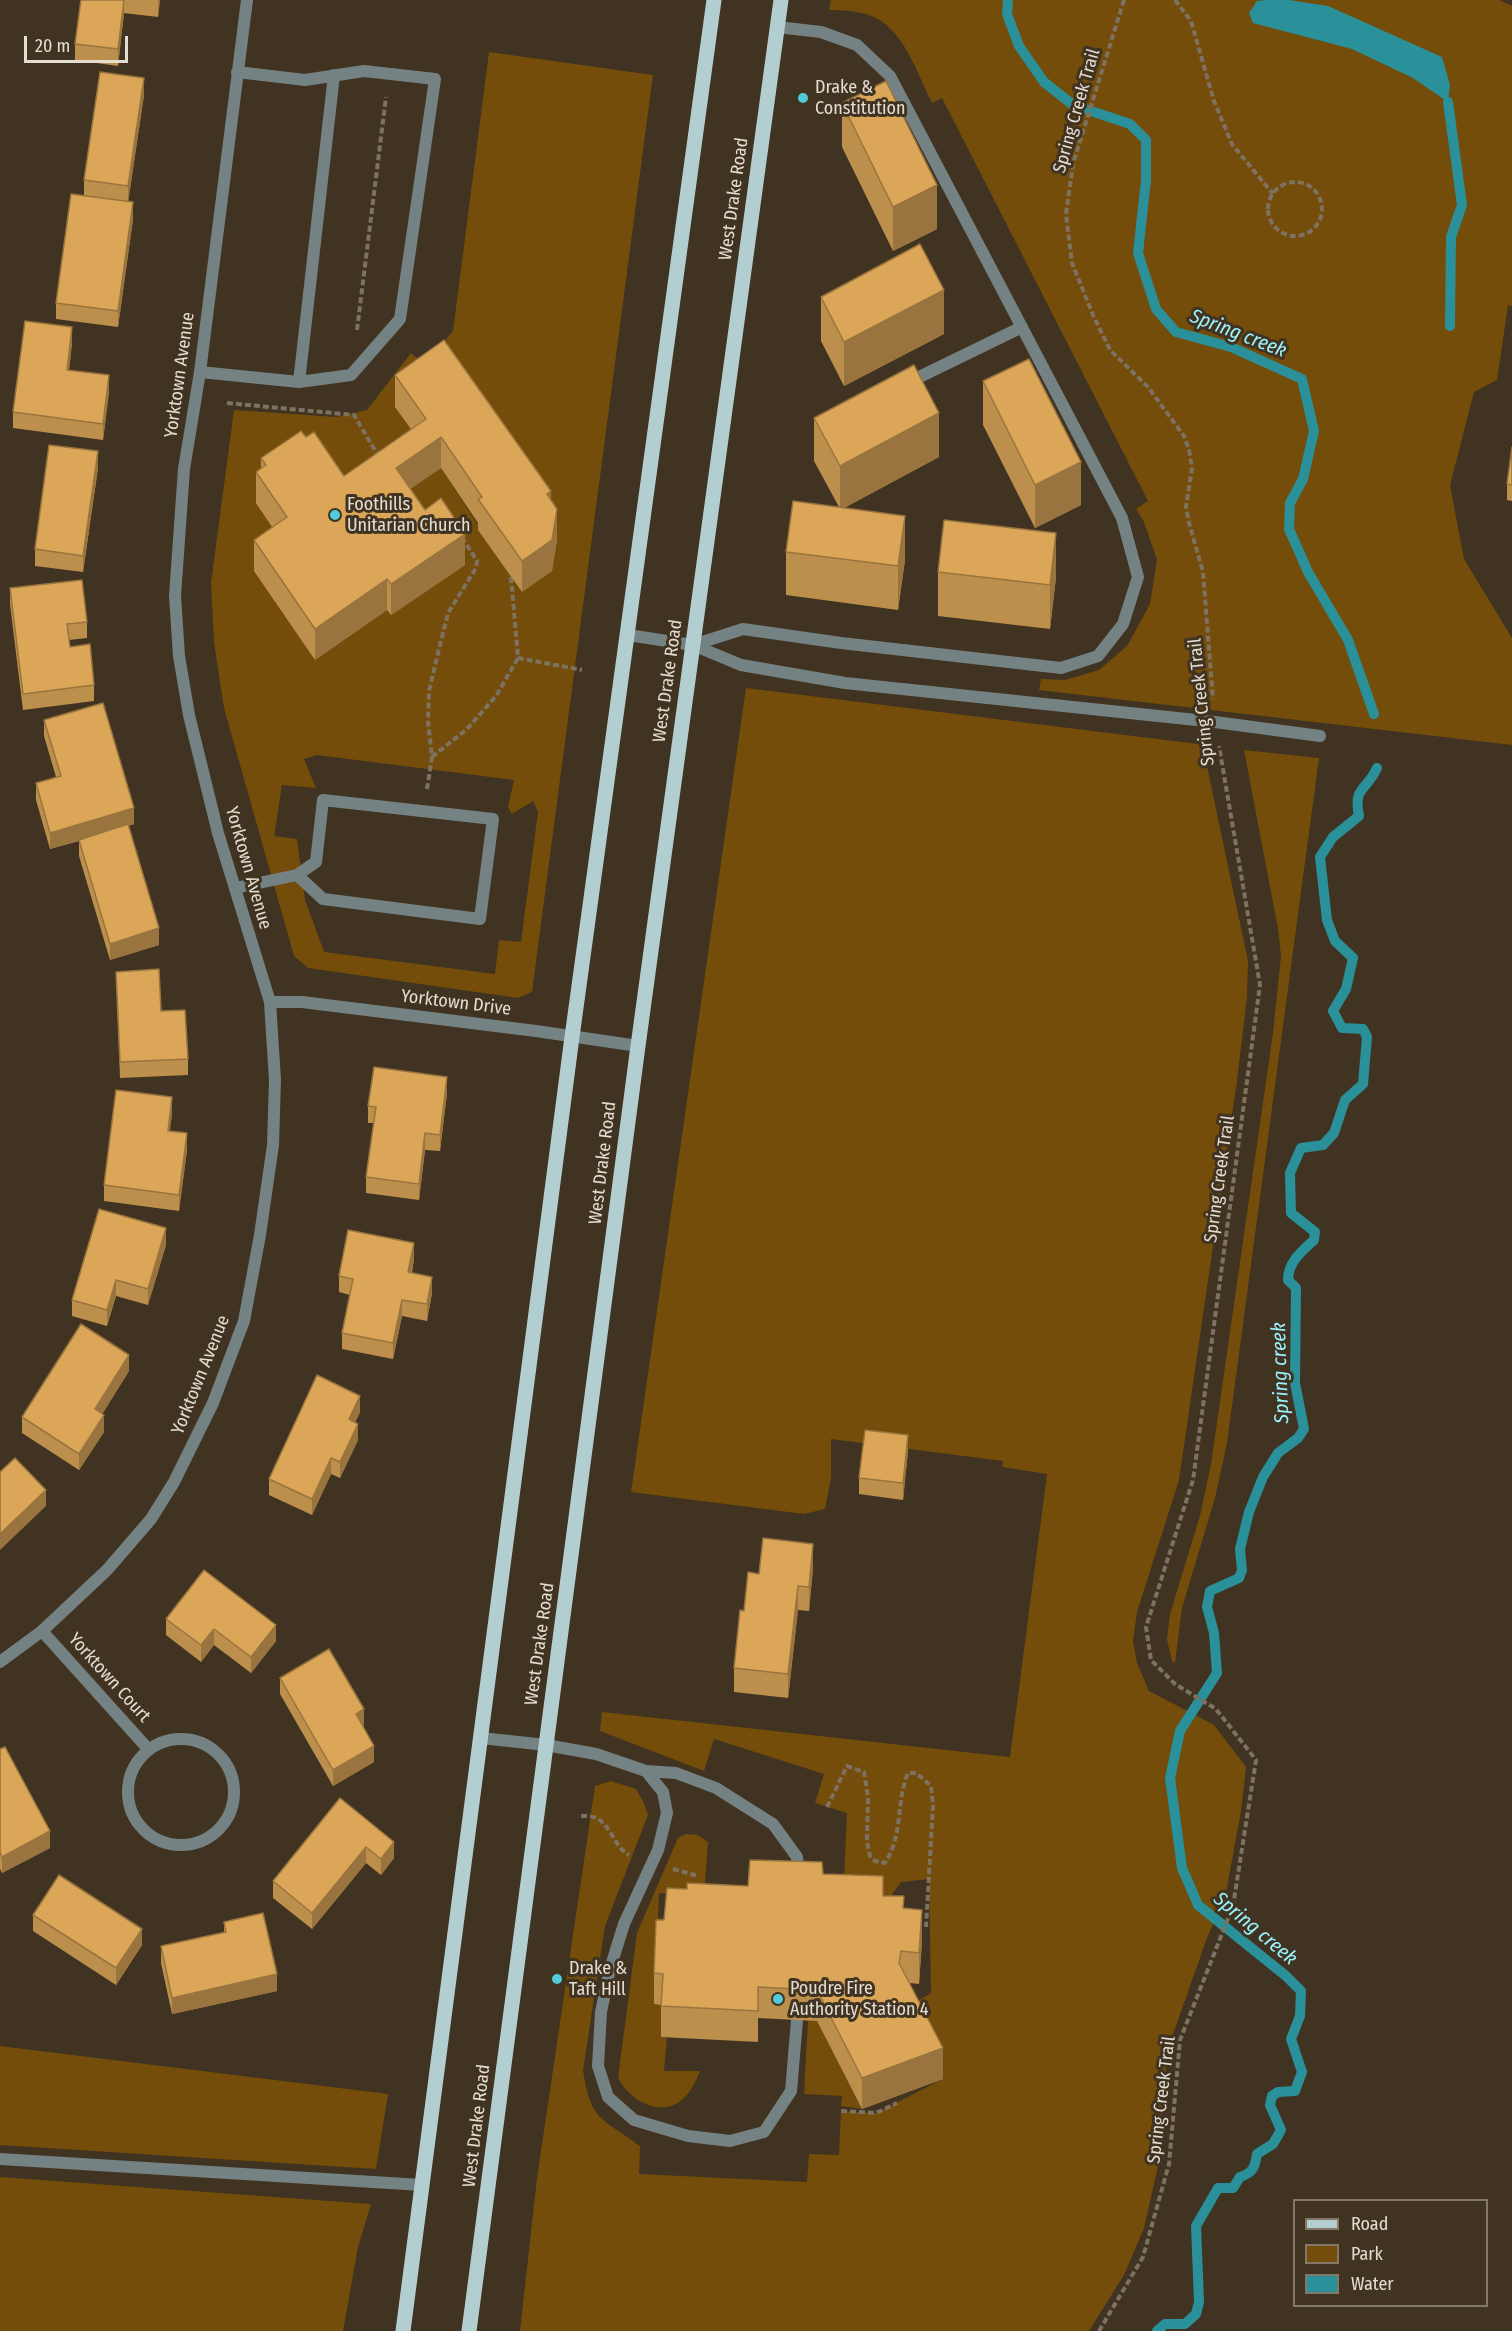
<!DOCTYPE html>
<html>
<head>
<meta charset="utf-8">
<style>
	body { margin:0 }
	#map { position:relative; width:1512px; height:2331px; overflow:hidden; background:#403321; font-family:"Fira Sans Condensed",sans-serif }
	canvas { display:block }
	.legend { position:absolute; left:1293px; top:2199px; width:195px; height:108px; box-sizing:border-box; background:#403321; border:2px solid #827768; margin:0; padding:8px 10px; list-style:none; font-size:18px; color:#e5ddd2 }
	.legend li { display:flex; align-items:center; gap:12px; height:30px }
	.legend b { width:30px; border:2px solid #827768 }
	.scale { position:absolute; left:24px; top:36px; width:104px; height:27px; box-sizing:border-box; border:3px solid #e5ddd2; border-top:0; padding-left:8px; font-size:18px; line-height:21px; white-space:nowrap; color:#e5ddd2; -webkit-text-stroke:4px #403321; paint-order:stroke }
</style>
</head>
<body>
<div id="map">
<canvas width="1512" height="2331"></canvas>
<ul class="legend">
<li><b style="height:8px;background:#b3ced1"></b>Road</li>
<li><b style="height:16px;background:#734d09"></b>Park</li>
<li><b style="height:16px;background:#2a909a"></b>Water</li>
</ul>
<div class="scale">20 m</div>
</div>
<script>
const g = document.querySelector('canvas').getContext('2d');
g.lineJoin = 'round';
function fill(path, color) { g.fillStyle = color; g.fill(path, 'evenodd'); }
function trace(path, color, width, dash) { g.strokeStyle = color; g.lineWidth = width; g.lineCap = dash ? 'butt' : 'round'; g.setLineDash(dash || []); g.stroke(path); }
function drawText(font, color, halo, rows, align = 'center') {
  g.font = font + ' "Fira Sans Condensed",sans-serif'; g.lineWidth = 6; g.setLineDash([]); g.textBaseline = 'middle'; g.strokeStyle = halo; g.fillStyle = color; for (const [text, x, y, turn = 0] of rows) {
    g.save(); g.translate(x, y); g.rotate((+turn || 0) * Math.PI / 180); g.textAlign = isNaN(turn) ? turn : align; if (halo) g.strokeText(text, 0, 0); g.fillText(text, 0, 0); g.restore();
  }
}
const green = new Path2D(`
	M831,0H1499L1512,6V306L1508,305L1497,380L1474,392L1450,485L1464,559L1512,638V745L1039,690L1041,679L1065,680L1099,670L1127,646L1150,604L1157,560L1144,522L1136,509L1148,501L942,98L932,103C918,75 905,33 876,18C864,11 842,10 829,10Z
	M489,52L653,75L532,992L518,998L308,968L294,956L224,708L214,642L211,583L234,410L336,417L367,410L411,353L425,364L453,331ZM426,450L557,541L552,571L522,592L441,468L396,499L391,615L387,610L315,660L287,548ZM317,755L514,780L508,807L512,814L533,801L538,812L521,942L499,940L495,974L324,952L305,900L297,839L274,836L282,785L316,788L304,759Z
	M746,688L1198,744L1204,752L1248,961L1247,997L1237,1081L1179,1480L1137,1612L1133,1641L1137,1663L1149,1691L1214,1725L1246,1767L1241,1811L1225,1898L1207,1938L1172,2037L1166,2069L1158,2166L1144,2228L1124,2275L1089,2331H520L537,2178L595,1786L611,1781L636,1789L644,1803L648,1815L605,1926L583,2070C591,2122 601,2117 640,2146L639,2174L807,2182L809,2154L839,2155L841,2111L876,2113L943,2079L906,2008L931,1993L929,1879L901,1882L883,1907L844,1880L847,1813L815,1803L824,1774L714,1739L704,1771L600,1731L602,1712L1010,1757L1047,1474L1002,1467L1003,1461L831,1439V1478L825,1509L804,1514L631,1492Z
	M1244,750L1319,758L1227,1443L1215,1498L1182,1608L1175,1663L1172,1661L1167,1640L1170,1614L1200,1516L1211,1464L1273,1033L1281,956L1278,929Z
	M686,1834L698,1835L708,1842L704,1896L659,1893L658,1918L667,1919L654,2004L663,2005L661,2037L667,2038L664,2071H700C695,2083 687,2100 674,2105C652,2114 627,2096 618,2078L637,1933L678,1838Z
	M808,2020L817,2021L862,2109L841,2106L842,2096L804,2094Z
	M0,2046L388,2094L376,2169L0,2145Z
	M0,2177L371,2204L358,2247L343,2331H0Z`);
const water = new Path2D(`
	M1266,0H1289L1328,6L1442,57L1450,85L1448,102L1413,78L1352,49L1253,23L1249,13L1257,1Z`);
const stream = new Path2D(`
	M1008,0L1007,14L1019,46L1044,82L1073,105L1130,124L1146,140V180L1138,253L1156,309L1176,332L1231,347L1302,379L1314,431L1303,479L1290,503L1289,529L1308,572L1348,640L1374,714
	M1448,102L1462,205L1451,237L1450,326
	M1157,2331L1165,2324H1185L1196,2314L1199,2302L1196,2226L1218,2188H1233L1240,2177C1253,2173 1255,2167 1257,2154L1273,2144L1281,2130L1270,2105L1272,2096L1278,2092L1295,2091L1302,2072L1291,2039L1300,2016L1301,1991L1286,1976L1198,1905L1182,1868L1170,1778L1180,1731L1217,1673L1214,1633L1207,1607L1210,1591L1239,1578L1242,1570L1240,1549L1249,1512L1263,1477L1278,1453L1298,1438L1304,1429L1295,1383L1296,1288L1288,1280C1288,1262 1302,1251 1314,1240L1315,1232L1291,1213L1290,1173L1301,1148L1323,1145L1334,1133L1345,1100L1363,1084L1367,1037L1363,1029L1342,1028L1333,1011L1346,989L1353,958L1335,941L1327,920L1320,857L1333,837L1359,816C1353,786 1366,792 1377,768`);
const path = new Path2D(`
	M1124,0L1073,164L1066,214L1072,263L1093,315L1110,350L1148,387L1184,436L1189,450L1192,468L1186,507L1189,523L1203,572L1213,699
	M1175,0L1191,21L1214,101L1232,144L1273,194
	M1268 209a27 27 0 1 1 54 0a27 27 0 1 1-54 0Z
	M357,330L386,97
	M227,403L354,415L379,457
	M511,577L518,658L582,670
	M432,757L467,729L496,696L518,658
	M427,789L432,757L428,722L429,691L439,649L448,613L476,568L477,561L463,539
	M827,1807L847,1766L864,1772L868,1797L867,1842L870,1856L875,1861L885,1863C903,1836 896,1802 908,1773H916L931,1786L933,1806L926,1927
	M581,1816C586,1816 592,1816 596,1818C611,1825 614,1847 629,1855
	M673,1869L698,1876
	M841,2111L876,2113L897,2103
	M1099,2331L1143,2257L1169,2164L1180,2040L1233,1906L1256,1760L1216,1709L1175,1684L1151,1660L1146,1627L1193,1480L1260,985L1219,746`);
const service = new Path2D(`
	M200,372L299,382L351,375L400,319L435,79L364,71L305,80L237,72
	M299,382L334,75
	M907,383L1022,327
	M628,635L693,645L741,665L845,683L1215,722L1320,736
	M693,645L743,629L841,643L1061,668L1098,656L1123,624L1138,577L1122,518L890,76L857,45L821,32L777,27
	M235,888L297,875L323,899L480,919L493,819L323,800L316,862L297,875
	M481,1738L546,1745L596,1754L646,1771L663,1792L667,1813L658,1850L624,1924L610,1969L601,2012L598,2066L608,2097L634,2120L688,2136L730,2141L764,2132L791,2091L797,2020
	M646,1771L676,1773L716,1788L773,1824L797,1857L799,1877
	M0,2159L422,2185`);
const minor = new Path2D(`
	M270,1002H302L536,1031L638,1046
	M42,1631L149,1750
	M0,1662L42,1631L107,1570L151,1519L174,1482L213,1403L244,1321L260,1235L273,1145L275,1080L270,1002L218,833L189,715L179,656L175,596L184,469L200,372L247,0
	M128 1792a53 53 0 1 1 106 0a53 53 0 1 1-106 0Z`);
const primary = new Path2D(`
	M403,2331L572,1037L714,0
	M469,2331L638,1046L781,0`);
const wall = new Path2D(`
	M81,0H160L158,17L124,13L118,66L75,60V44Z
	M144,95L128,202L133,219L118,327L56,319V303L84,196V180Z
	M842,103L937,229L893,251L842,147Z
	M821,297L944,334L844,386L821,341Z
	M72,343L69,370L109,392L103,440L13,428V412Z
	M395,375L551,500L557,540L552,571L522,592L478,530V523L441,468L410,489L465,565L391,615L387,610L315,660L254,571V540L272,527L256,503V472L261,468V458L306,437L344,476L411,429L395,407Z
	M983,381L1081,505L1035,528L983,425Z
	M814,418L939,457L844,508L905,560L898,610L786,595V552L839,507L814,461Z
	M1512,447V501L1507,500V484Z
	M98,468L83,572L35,566V549Z
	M938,572L1056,577L1050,629L938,616Z
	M10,588L87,622V638L69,640L70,647L94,685V701L23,710L10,604Z
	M44,720L134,824L128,826L159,945L110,960L79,856V841L50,849L36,800V783L56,777L44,736Z
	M116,972L161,1011L188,1059V1075L120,1078Z
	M447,1093L440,1151L425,1150L419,1200L366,1193V1177L374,1123H368V1106Z
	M172,1114L169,1131L187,1150L179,1211L104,1201V1185Z
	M166,1245L148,1305L116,1296L107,1326L72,1316V1300Z
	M414,1259L412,1273L432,1293L427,1321L402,1316L393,1359L342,1349V1333L350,1295L339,1292V1276Z
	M129,1371L102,1414L104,1432L79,1470L22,1433V1417Z
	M360,1412L355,1422L358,1440L340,1478L331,1474L312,1515L269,1495V1479Z
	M908,1451L903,1500L859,1494V1478Z
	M813,1568L809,1611L798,1610L788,1698L734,1692V1668L744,1611L759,1574Z
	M166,1619L276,1641L251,1673L214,1645L201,1662L166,1635Z
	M280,1678L364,1726H363L374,1762L333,1786L280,1694Z
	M0,1749L50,1848L2,1873L0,1869Z
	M340,1798L394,1858L381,1875L366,1863L312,1929L273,1898V1881Z
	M823,1874L883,1896L904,1908L922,1941L919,1984L910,1983L943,2079L862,2109L817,2021L758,2018V2042L661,2037V2005L654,2004V1973L664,1920L687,1889L748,1886Z
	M33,1915L142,1945L116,1985L33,1931Z
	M224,1922L277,1991L172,2014L161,1963V1946L224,1933Z`);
const shadedWall = new Path2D(`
	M124,0V13L118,66V49Z
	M158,0H160L158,17Z
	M144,78V95L128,203V186Z
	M937,185V229L893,251V207Z
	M133,202V219L118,327V311Z
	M944,290V334L844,386V342Z
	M72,327V343L67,387V370Z
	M109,375V392L103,440V424Z
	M939,413V457L840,510V466Z
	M441,437V468L396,499V468Z
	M98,451V468L83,572V556Z
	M1081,462V505L1035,528V485Z
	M551,491V522L547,494Z
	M557,509V540L552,571L522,592V561Z
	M905,516V560L898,610V566Z
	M1056,533V577L1050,629V585Z
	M465,534V565L391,615V584Z
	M387,579V610L315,660V629Z
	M134,808V824L50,849V833Z
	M159,928V945L110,960V944Z
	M447,1077V1093L440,1151V1135Z
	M172,1097V1114L168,1147V1131Z
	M187,1133V1150L179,1211V1195Z
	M425,1133V1150L419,1200V1184Z
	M166,1228V1245L148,1305V1289Z
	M414,1243V1259L408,1288V1272Z
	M432,1277V1293L427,1321V1304Z
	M116,1280V1296L107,1326V1310Z
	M402,1300V1316L393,1359V1343Z
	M129,1355V1371L95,1426V1409Z
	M360,1396V1412L349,1436V1419Z
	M104,1415V1432L79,1470V1454Z
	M358,1424V1440L340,1478V1462Z
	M908,1435V1451L903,1500V1483Z
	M331,1458V1474L312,1515V1499Z
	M46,1490V1506L0,1550V1534Z
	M813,1544V1568L809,1611V1587Z
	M798,1586V1610L788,1698V1674Z
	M276,1625V1641L251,1673V1657Z
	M214,1629V1645L201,1662V1645Z
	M364,1709V1726L356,1730V1714Z
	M374,1746V1762L333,1786V1770Z
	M50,1831V1848L2,1873V1857Z
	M394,1842V1858L381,1875V1859Z
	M366,1847V1863L312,1929V1913Z
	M922,1910V1941L919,1984V1953Z
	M142,1929V1945L116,1985V1968Z
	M277,1974V1991L172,2014V1998Z
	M943,2048V2079L862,2109V2078Z`);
const building = new Path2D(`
	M81,0H124L118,49L75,44Z
	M100,72L144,78L128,186L84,180Z
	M886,81L937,185L893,207L842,103Z
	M71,194L133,202L118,311L56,303Z
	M920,244L944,290L844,342L821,297Z
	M25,321L72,327L67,370L109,375L103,424L13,412Z
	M444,340L551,491L547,494L557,509L552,540L522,561L478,499L482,497L441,437L396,468L425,510L441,498L465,534L391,584L387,579L315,629L254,540L287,517L256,472L266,465L261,458L301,431L306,437L314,432L344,476L426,419L395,375Z
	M1029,359L1081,462L1035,485L983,381Z
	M914,365L939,413L840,466L814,418Z
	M49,445L98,451L83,556L35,549Z
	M1512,447V485L1507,484Z
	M793,501L905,516L898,566L786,552Z
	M944,520L1056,533L1050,585L938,572Z
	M82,580L87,622L67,624L70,647L90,644L94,685L23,694L10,588Z
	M103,703L134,808L50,833L36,783L61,776L44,720Z
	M128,824L159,928L110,944L79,840Z
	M159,969L161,1011L185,1010L188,1059L120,1062L116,972Z
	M374,1067L447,1077L440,1135L425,1133L419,1184L366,1177L376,1107L368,1106Z
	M116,1090L172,1097L168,1131L187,1133L179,1195L104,1185Z
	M99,1209L166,1228L148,1289L116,1280L107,1310L72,1300Z
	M348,1230L414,1243L408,1272L432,1277L427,1304L402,1300L393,1343L342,1333L353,1279L339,1276Z
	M81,1324L129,1355L95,1409L104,1415L79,1454L22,1417Z
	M317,1375L360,1396L349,1419L358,1424L340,1462L331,1458L312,1499L269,1479Z
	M865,1430L908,1435L903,1483L859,1478Z
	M15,1458L46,1490L0,1534V1472Z
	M763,1538L813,1544L809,1587L798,1586L788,1674L734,1668L740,1610L744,1611L748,1572L759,1574Z
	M204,1570L276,1625L251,1657L214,1629L201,1645L166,1619Z
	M329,1649L364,1709L356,1714L374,1746L333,1770L280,1678Z
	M5,1747L50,1831L2,1857L0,1852V1749Z
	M340,1798L394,1842L381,1859L366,1847L312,1913L273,1881Z
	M750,1860L822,1862L823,1874L883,1876V1896H904L903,1908L922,1910L919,1953L901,1951L899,1963L943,2048L862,2078L817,1990L758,1987V2011L661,2006L663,1974L654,1973L656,1920H664L667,1888L687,1889V1883L748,1886Z
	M59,1875L142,1929L116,1968L33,1915Z
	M263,1913L277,1974L172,1998L161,1946L226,1932L224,1922Z`);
const markers = [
	[803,98,6,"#52cbd8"],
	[335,515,6,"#52cbd8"],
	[557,1979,6,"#52cbd8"],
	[778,1999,6,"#52cbd8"]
];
const poiNames = [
	["Drake &",815,88],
	["Constitution",815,109],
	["Foothills",347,505],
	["Unitarian Church",347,526],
	["Drake &",569,1969],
	["Taft Hill",569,1990],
	["Poudre Fire",790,1989],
	["Authority Station 4",790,2010]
];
const streetNames = [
	["Spring Creek Trail",1077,111,-74],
	["West Drake Road",734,199,-82],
	["Yorktown Avenue",180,375,-82],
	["West Drake Road",668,681,-82],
	["Spring Creek Trail",1202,702,-96],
	["Yorktown Avenue",248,868,74],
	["Yorktown Drive",456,1003,7],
	["West Drake Road",603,1163,-83],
	["Spring Creek Trail",1220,1179,-82],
	["Yorktown Avenue",201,1375,-68],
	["West Drake Road",540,1644,-82],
	["Yorktown Court",109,1678,48],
	["Spring Creek Trail",1162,2100,-83],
	["West Drake Road",477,2126,-83]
];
const waterNames = [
	["Spring creek",1238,334,21],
	["Spring creek",1281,1373,-92],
	["Spring creek",1255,1929,40]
];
fill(green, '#734d09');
fill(water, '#2a909a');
trace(stream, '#2a909a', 10);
trace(path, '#7d7262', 4, [6, 3]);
trace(service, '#758283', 12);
trace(minor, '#758283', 12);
trace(primary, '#b3ced1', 15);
fill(wall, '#bc8f4c');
fill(shadedWall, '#99743e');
fill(building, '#dba658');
trace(building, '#99743e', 1.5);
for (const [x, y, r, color] of markers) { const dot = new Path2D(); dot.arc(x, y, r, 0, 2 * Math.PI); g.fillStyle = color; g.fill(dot); trace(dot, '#403321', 2); }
drawText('18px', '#e5ddd2', '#403321', poiNames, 'left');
drawText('18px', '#e5ddd2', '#403321', streetNames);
drawText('italic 20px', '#99f2fc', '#403321', waterNames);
</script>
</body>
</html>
